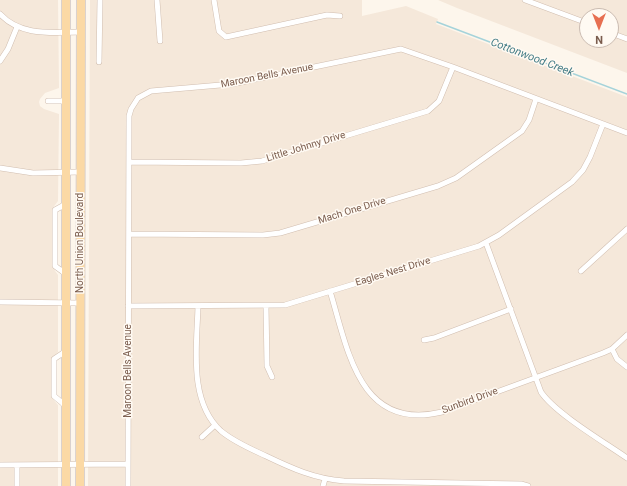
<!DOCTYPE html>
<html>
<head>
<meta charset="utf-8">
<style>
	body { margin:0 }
	#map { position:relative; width:627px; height:486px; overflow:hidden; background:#fdf6ec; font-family:Roboto,sans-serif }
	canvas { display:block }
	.north { position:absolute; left:579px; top:8px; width:40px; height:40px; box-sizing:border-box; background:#fffaf3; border:1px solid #cabbb1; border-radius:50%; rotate:180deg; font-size:11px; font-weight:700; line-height:16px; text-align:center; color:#7a5c4d }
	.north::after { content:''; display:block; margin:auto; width:14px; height:18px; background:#e76f51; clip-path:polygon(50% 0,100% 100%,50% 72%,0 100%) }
</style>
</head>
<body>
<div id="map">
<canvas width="627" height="486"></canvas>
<div class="north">N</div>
</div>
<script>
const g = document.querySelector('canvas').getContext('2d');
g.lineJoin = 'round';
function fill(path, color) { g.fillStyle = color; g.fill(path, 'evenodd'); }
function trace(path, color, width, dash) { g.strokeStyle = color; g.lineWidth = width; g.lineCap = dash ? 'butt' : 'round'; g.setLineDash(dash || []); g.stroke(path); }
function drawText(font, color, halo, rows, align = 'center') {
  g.font = font + ' Roboto,sans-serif'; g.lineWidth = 3; g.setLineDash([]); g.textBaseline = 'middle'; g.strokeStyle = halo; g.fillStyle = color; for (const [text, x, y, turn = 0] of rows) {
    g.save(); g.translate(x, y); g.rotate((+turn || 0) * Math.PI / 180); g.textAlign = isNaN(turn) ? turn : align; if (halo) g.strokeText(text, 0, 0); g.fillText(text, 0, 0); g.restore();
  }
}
const residential = new Path2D(`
	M0,0H58L59,88L45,93L40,99L39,102L40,106L44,109L59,114L58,201L52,209L53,268L58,275V352L52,359V398L58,405V486H0Z
	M90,0H362V16L406,6L438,19L436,24L627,97V486H88Z
	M438,0H627V73L457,8ZM587,16H611V40H587Z`);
const stream = new Path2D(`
	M437,22L627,94`);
const minor = new Path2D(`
	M157,0L160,41
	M214,0L219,31L226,37L327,15L340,16
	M525,0L587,23
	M0,14C21,37 53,32 81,32
	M611,33L627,39
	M0,61L8,49L17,27
	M99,62L100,0
	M48,101H66
	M129,162L241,163L262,161L428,111L439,101L453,67
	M0,168L33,173L80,172
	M66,204L55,210V266L66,274
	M129,234L263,235L280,233L438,186L456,178L522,131L529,120L536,99
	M486,243L541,392C555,413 604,442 627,458
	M581,271L627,229
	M330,291C348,350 359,432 442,412L603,353L612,349L627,335
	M0,302L80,303
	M128,306L285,305L479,246L499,235L572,182L583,170L590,157L603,124
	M198,306C197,346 188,401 221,431C234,442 251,449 266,456C291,468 315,479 344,481L521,484L528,486
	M266,306L267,366L272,377
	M424,340L434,338L511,309
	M612,349L617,359L627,367
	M66,406L54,396V359L66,351
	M202,437L215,425
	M0,465L128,464
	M17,465V486
	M128,486L129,116L131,109L138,98L151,91L232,84L401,49L453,67L627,133
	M323,486L325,479`);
const primary = new Path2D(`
	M66,486V0
	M80,486L81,0`);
const streetNames = [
	["Maroon Bells Avenue",267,76,-11],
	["Little Johnny Drive",306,147,-17],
	["Mach One Drive",352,211,-17],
	["North Union Boulevard",80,243,-90],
	["Eagles Nest Drive",393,272,-17],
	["Maroon Bells Avenue",128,371,-90],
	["Sunbird Drive",470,401,-20]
];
const waterNames = [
	["Cottonwood Creek",532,58,21]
];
fill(residential, '#f5e8da');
trace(stream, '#a5d3da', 1.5);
trace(minor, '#d1beb0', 6);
trace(primary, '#dad1cd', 10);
trace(minor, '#fff', 5);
trace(primary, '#fbd9a5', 8);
drawText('10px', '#7a5c4d', '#fffaf3', streetNames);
drawText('italic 11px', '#437c86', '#fffaf3', waterNames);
</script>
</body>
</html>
